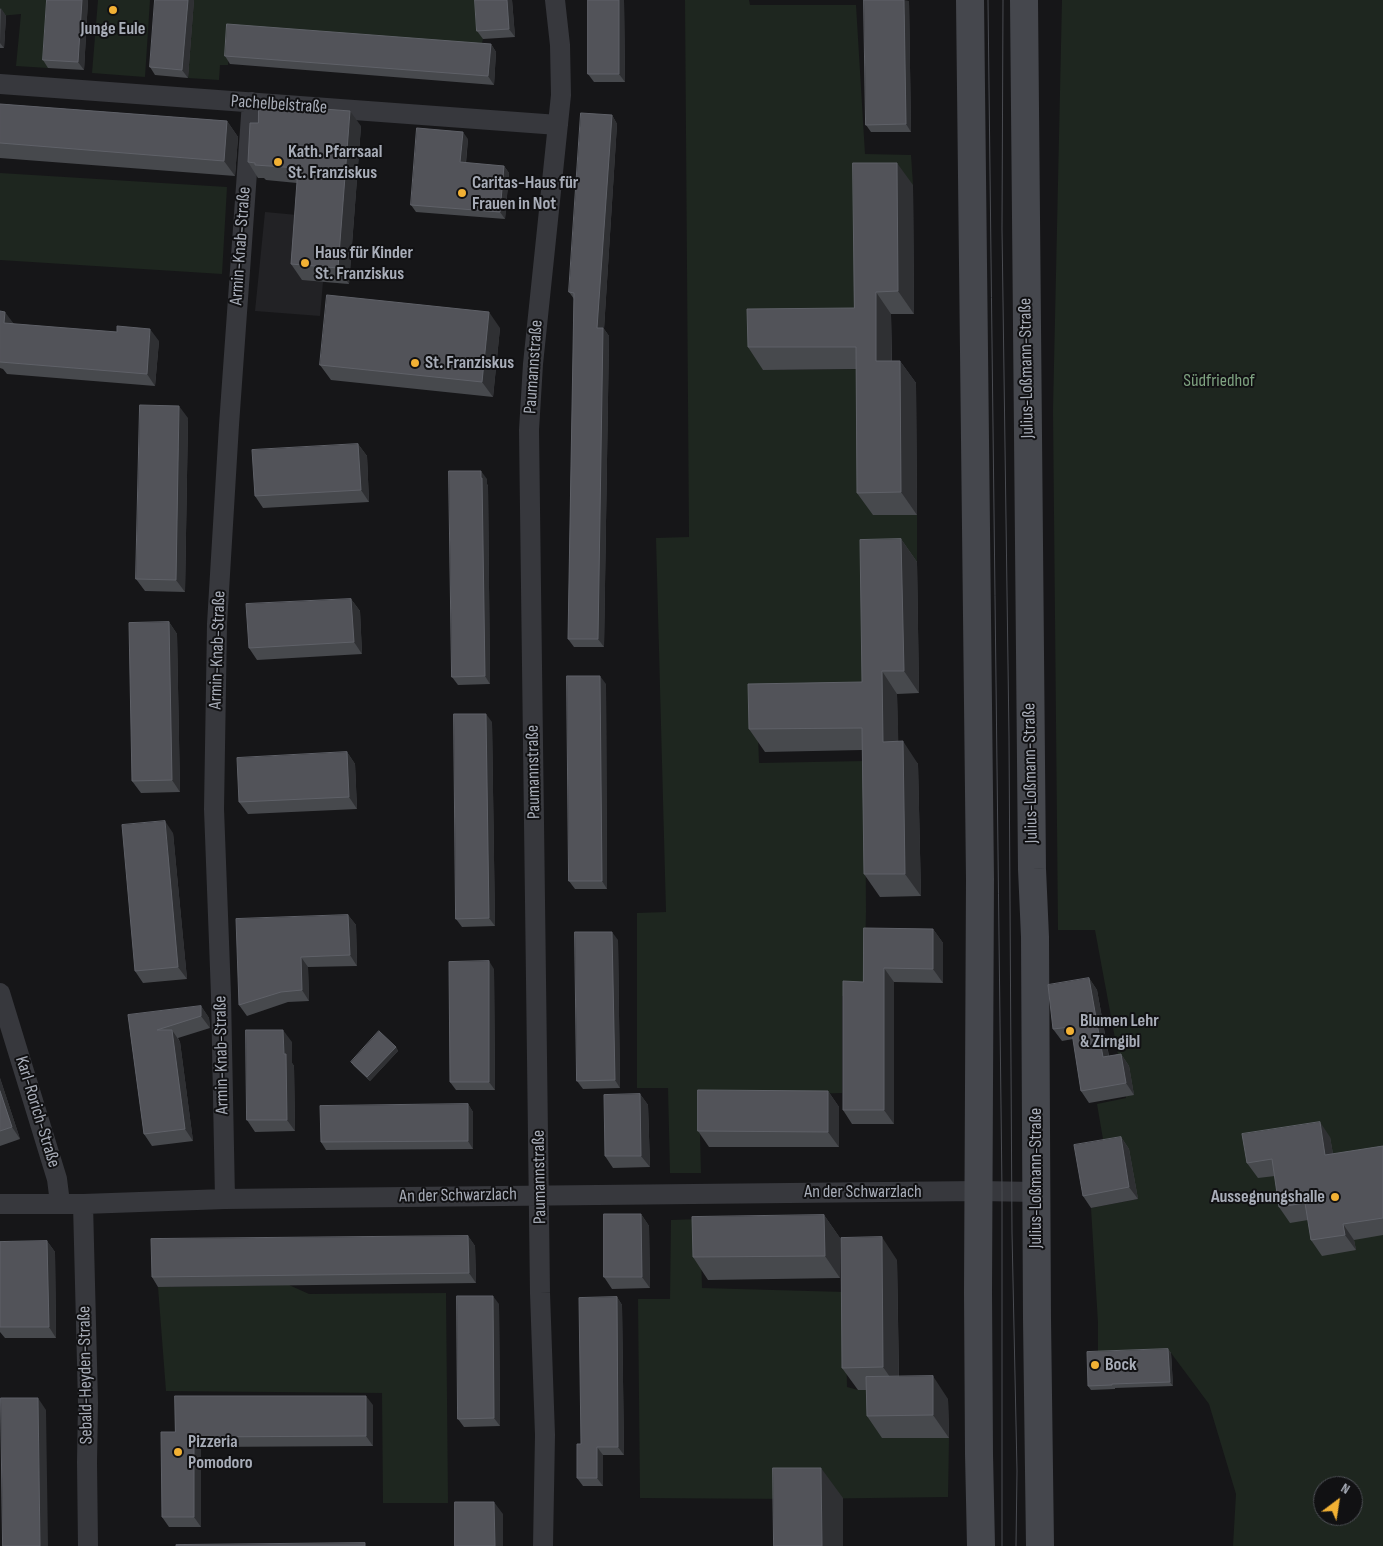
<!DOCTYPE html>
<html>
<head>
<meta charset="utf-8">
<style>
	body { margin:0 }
	#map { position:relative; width:1383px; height:1546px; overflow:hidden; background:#161618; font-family:"Sofia Sans Condensed",sans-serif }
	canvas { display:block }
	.north { position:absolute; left:1313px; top:1476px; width:50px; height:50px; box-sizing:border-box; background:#111113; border:1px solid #4d4f55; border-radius:50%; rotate:31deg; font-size:14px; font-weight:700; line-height:20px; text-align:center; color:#a8adb8 }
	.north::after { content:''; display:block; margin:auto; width:18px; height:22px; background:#f2b134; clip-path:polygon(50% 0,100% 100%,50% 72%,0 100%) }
</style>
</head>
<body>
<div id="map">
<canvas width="1383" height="1546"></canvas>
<div class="north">N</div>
</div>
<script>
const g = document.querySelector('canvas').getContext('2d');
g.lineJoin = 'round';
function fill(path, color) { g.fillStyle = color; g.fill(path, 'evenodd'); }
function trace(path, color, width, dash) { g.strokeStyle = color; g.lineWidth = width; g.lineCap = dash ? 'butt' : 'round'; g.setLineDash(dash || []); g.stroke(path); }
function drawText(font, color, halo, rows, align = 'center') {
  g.font = font + ' "Sofia Sans Condensed",sans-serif'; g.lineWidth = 4; g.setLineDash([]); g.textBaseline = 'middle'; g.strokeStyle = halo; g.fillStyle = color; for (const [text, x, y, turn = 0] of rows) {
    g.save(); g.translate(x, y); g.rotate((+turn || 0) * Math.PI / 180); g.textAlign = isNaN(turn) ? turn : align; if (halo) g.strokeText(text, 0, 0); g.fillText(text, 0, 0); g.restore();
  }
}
const built = new Path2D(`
	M265,212L352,220L349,284L323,282L320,316L255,311Z`);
const green = new Path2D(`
	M0,0H53L48,68L16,66L21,14L0,16Z
	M98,0H150L145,77L92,73Z
	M194,0H480L483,39L481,47L231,29L228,65H220L219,80L188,78Z
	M685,0H749L750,5H856L865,154L911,155L913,185H869L870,331L763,370L872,369L917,515V562H876L878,705L757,707L759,763L865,761L866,912L864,996H842V1093L699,1097L701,1173H670L668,1088H637V913L666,912L656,538L689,537Z
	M1062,0H1383V1546H1233L1236,1494L1209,1404L1171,1353L1098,1355V1323L1091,1208L1138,1199L1105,1151L1097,1104L1126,1098L1095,930H1058L1053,410ZM1323,1486H1353V1516H1323Z
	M0,173L227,187L222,274L0,260Z
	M700,1219L702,1288L845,1292L847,1387L858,1390H882V1438H949L948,1497L795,1499L640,1498L638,1299H670L671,1220Z
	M289,1285L309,1294L446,1293L448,1503H383L382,1393L166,1391L158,1287Z`);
const minor = new Path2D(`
	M0,84L558,125
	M0,993L57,1179L60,1203
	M225,1199L221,995L214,809L217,624L229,425L252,102
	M0,1204H83L225,1199L311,1198L979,1191L1036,1192
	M83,1204L88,1403L87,1462L88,1546
	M543,1546L545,1435L540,1293L529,430L533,364L561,95L560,45L555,0`);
const secondary = new Path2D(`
	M970,0L980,879L978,1292L979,1454L981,1546
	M1024,0L1032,869L1035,937L1037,1319L1040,1546`);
const tram = new Path2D(`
	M988,0L1002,1191V1546
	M1003,0L1002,229L1009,737L1012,1233L1017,1471L1016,1546`);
const wall = new Path2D(`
	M47,0H88L84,70L48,68L43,60Z
	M155,0H194L188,78L155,75L150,67Z
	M475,0H512L515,37L483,39L477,31Z
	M588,0H624L625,82H594L588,74Z
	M909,1L911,132H871L866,125Z
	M0,8L6,16L4,48H0Z
	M491,44L496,52L494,85L230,64L225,56Z
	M0,104L227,121L238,137L235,176L0,158Z
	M612,115L617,124L604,329L609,336L604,647H574L568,639L574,299L569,292Z
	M361,126L349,284L302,280L291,264L297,183L266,180L264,178H258L248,162Z
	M468,139L466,163L504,166L509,173L505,219L416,212L411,205Z
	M913,185L914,314H891L892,361H900L916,383L917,515H873L857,493L856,369L763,370L748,347L854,308Z
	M0,311L14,324L159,341L155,386L7,374L3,369L0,368Z
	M500,328L493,397L331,380L320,365Z
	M188,418L185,592L145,591L136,579Z
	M358,444L367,456L369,502L263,508L255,496Z
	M487,479V484L488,486L490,684L458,685L452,677Z
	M901,539L917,562L919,693L897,694L898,741L918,764L921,896L880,897L864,874L862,750L765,752L749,729L862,682Z
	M351,599L360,611L362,654L257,660L249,648Z
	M169,622L177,634L180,792L141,793L132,781Z
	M606,684L607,889H575L569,881Z
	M492,722L495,926L462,927L456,919Z
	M347,752L355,764L357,809L248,814L239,802Z
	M173,833L187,979L143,983L135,971Z
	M348,915L356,925L357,966L308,967L309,1001L288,1002L247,1016L239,1005Z
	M933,929L943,943V983L894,982V1124H852L843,1110L863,982Z
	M618,940L620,1088L583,1089L577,1081Z
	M494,969L495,1090H456L450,1082Z
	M1089,978L1097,990L1109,1056L1121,1054L1129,1066L1134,1095L1089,1103L1081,1091L1073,1039L1062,1041L1053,1029Z
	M201,1006L209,1018L210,1028L178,1038L180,1042L193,1141L152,1146L144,1134L128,1015Z
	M292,1042V1063L294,1066L295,1131L255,1132L247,1120Z
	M396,1047L398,1051L370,1081L354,1066L351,1062Z
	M0,1078L20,1139L0,1146Z
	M828,1091L839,1107V1147H709L698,1131Z
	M640,1094L648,1105L650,1167L613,1168L605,1156Z
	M468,1104L473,1112V1149L326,1150L321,1142Z
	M1121,1137L1129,1149L1138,1199L1091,1208L1083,1196Z
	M1330,1137L1333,1154L1383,1146V1235L1354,1240L1356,1250L1322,1256L1311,1240L1308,1220L1290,1223L1279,1207L1275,1176L1258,1178L1247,1163Z
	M641,1214L649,1226L650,1288L612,1289L604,1277Z
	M824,1215L840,1238V1278L708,1280L693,1257Z
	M468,1236L475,1246L476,1283L158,1287L152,1277Z
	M47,1241L55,1252L56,1338H5L0,1332V1242Z
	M897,1260L899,1377L948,1399L949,1438H882L867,1416L866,1390H858L842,1368Z
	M617,1297L622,1305L624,1455H603V1486H583L577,1478L581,1444Z
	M499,1304L500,1426L464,1427L458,1419Z
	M1168,1349L1171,1353L1173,1386L1115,1388V1389L1091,1390L1088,1386Z
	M373,1405V1446L201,1447V1527H169L162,1517L175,1432Z`);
const shadedWall = new Path2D(`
	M82,0H88L84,70L78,62Z
	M188,0H194L188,78L182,70Z
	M507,0H512L515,37L509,29Z
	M619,0H624L625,82L619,74Z
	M904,0L909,1L911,132L906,124Z
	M1,8L6,16L4,48L0,43Z
	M491,44L496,52L494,85L488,76Z
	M350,111L361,126L349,284L338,268Z
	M612,115L617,124L604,329L609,336L604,647L598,639L597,328Z
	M227,121L238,137L235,176L224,161Z
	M463,132L468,139L465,169L460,162Z
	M897,163L913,185L914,314L898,291Z
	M504,166L509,173L505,219L500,212Z
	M876,292L891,314L892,383L876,361Z
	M5,312L14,324L4,323Z
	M489,312L500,328L493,397L482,382Z
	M150,329L159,341L155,386L147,374Z
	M900,361L916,383L917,515L901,492Z
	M179,406L188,418L185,592L176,580Z
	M358,444L367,456L369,502L361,490Z
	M481,471L487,479V484L488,486L490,684L485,676Z
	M901,539L917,562L919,693L904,671Z
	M351,599L360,611L362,654L354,642Z
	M169,622L177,634L180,792L172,780Z
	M882,671L897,694L899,764L883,742Z
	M600,676L606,684L607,889L602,881Z
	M486,714L492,722L495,926L489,918Z
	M903,741L918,764L921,896L905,874Z
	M347,752L355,764L357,809L349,797Z
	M165,821L173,833L187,979L178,967Z
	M348,915L356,925L357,966L350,955Z
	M933,929L943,943V983L933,969Z
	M612,932L618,940L620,1088L615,1080Z
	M301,957L308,967L309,1001L302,990Z
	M489,961L494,969L495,1090L489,1082Z
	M884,968L894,982V1124L884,1110Z
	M1089,978L1097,990L1111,1069L1103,1057Z
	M201,1006L209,1018L210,1028L201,1016Z
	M172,1030L180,1042L193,1141L185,1129Z
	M283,1030L292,1042V1063L294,1066L295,1131L287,1120Z
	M396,1047L398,1051L370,1081L367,1077Z
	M1121,1054L1129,1066L1134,1095L1126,1083Z
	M0,1078L20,1139L12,1127L0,1091Z
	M828,1091L839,1107V1147L828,1132Z
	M640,1094L648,1105L650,1167L641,1156Z
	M468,1104L473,1112V1149L468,1141Z
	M1320,1122L1330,1137L1336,1171L1325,1155Z
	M1121,1137L1129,1149L1138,1199L1129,1187Z
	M641,1214L649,1226L650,1288L642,1277Z
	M824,1215L840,1238V1278L825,1256Z
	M1343,1224L1354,1240L1356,1250L1345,1235Z
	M468,1236L475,1246L476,1283L469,1273Z
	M882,1237L897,1260L899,1390L883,1367Z
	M47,1241L55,1252L56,1338L49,1327Z
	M493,1296L499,1304L500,1426L494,1418Z
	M617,1297L622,1305L624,1455L618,1447Z
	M1168,1349L1171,1353L1173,1386L1170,1382Z
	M933,1376L948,1399L949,1438L933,1415Z
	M366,1396L373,1405V1446L366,1436Z
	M38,1398L46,1410L48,1546H40Z
	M194,1437L201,1447V1527L194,1517Z
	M597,1447L603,1455V1486L597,1478Z
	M821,1468L843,1498V1546H822Z
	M494,1502L503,1514V1546H495Z`);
const building = new Path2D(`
	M47,0H82L78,62L43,60Z
	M155,0H188L182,70L150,67Z
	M475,0H507L509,29L477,31Z
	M588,0H619V74H588Z
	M864,0H904L906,124L866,125Z
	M227,24L491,44L488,76L225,56Z
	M0,104L227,121L224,161L0,143Z
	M259,104L350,111L338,268L291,264L298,168L255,165V163L248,162L250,123H258Z
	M581,113L612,115L597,328H603L598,639H568L574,293L569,292Z
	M417,128L463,132L460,162L504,166L500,212L411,205Z
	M853,163H897L898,291L876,292V361H900L901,492L857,493L856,347H748L747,309L854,308Z
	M327,295L489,312L482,382L320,365Z
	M0,311L5,312L4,323L117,332V326L150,329L147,374L0,362Z
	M140,405L179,406L176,580L136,579Z
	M358,444L361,490L255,496L252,450Z
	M449,471H481V478H482L485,676L452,677Z
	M901,539L904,671H882L883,742L903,741L905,874H864L862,728L749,729L748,684L862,682L860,540Z
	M351,599L354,642L249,648L246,604Z
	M169,622L172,780L132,781L129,623Z
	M567,676H600L602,881H569Z
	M454,714H486L489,918L456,919Z
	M347,752L349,797L239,802L237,758Z
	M165,821L178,967L135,971L122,825Z
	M348,915L350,955L301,957L302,990L281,992L239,1005L236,919Z
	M864,928L933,929V969L884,968V1110H843V981L863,982Z
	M575,932H612L615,1080L577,1081Z
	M489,961V1082H450L449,962Z
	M1089,978L1103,1057L1121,1054L1126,1083L1081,1091L1071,1027L1053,1029L1048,985Z
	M201,1006V1016L157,1030H172L185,1129L144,1134L128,1015Z
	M246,1030H283L284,1054H286L287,1120H247Z
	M379,1031L396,1047L367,1077L351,1062Z
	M698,1090L828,1091V1132L698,1131Z
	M0,1091L12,1127L0,1131Z
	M640,1094L641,1156H605L604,1095Z
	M468,1104V1141L321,1142L320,1106Z
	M1320,1122L1325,1155L1383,1146V1218L1343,1224L1345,1235L1311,1240L1305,1203L1279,1207L1272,1159L1247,1163L1242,1134Z
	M1121,1137L1129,1187L1083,1196L1074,1145Z
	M604,1214H641L642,1277H604Z
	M824,1215L825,1256L693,1257L692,1217Z
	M468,1236L469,1273L152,1277L151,1239Z
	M882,1237L883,1367L842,1368L841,1238Z
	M47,1241L49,1327H0V1242Z
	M457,1296H493L494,1418L458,1419Z
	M617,1297L618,1447H597V1478H577V1444H581L579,1298Z
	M1168,1349L1170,1382L1112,1384V1385L1088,1386L1087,1352Z
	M933,1376V1415L867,1416L866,1377Z
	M175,1396H366V1436L194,1437V1517H162L161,1432H175Z
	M1,1398H38L40,1546H3Z
	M773,1468H821L822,1546H774Z
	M455,1502H494L495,1546H455Z
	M365,1543V1546H176V1545Z`);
const markers = [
	[113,10,5,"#f2b134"],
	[278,162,5,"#f2b134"],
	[462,193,5,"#f2b134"],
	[305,263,5,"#f2b134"],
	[415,363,5,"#f2b134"],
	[1070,1031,5,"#f2b134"],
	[1335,1197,5,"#f2b134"],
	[1095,1365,5,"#f2b134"],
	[178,1452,5,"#f2b134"]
];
const poiNames = [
	["Junge Eule",113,29,"center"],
	["Kath. Pfarrsaal",288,152],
	["St. Franziskus",288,173],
	["Caritas-Haus für",472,183],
	["Frauen in Not",472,204],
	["Haus für Kinder",315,253],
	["St. Franziskus",315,274],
	["St. Franziskus",425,363],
	["Blumen Lehr",1080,1021],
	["& Zirngibl",1080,1042],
	["Aussegnungshalle",1325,1197,"right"],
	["Bock",1105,1365],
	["Pizzeria",188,1442],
	["Pomodoro",188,1463]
];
const streetNames = [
	["Pachelbelstraße",279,105,4],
	["Armin-Knab-Straße",241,246,-86],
	["Paumannstraße",534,367,-86],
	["Julius-Loßmann-Straße",1027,368,-91],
	["Armin-Knab-Straße",218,650,-88],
	["Paumannstraße",534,772,-91],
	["Julius-Loßmann-Straße",1031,773,-91],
	["Armin-Knab-Straße",222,1055,-91],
	["Karl-Rorich-Straße",37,1112,73],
	["Paumannstraße",540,1177,-91],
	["Julius-Loßmann-Straße",1036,1178,-90],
	["An der Schwarzlach",863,1192],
	["An der Schwarzlach",458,1196,-1],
	["Sebald-Heyden-Straße",86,1375,-91]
];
const parkNames = [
	["Südfriedhof",1219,381]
];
fill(built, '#222225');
fill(green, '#1e261f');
trace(minor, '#37383d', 20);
trace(secondary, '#45474d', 28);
trace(tram, '#4a4c52', 1);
fill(wall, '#47494d');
fill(shadedWall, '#2f3033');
fill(building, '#525359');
trace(building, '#5f6168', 1);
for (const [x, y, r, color] of markers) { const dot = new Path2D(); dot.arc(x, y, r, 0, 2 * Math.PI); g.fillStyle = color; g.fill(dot); trace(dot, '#111113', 2); }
drawText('bold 18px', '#a8adb8', '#111113', poiNames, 'left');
drawText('18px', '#a8adb8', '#111113', streetNames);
drawText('18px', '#7fa381', '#111113', parkNames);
</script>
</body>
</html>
